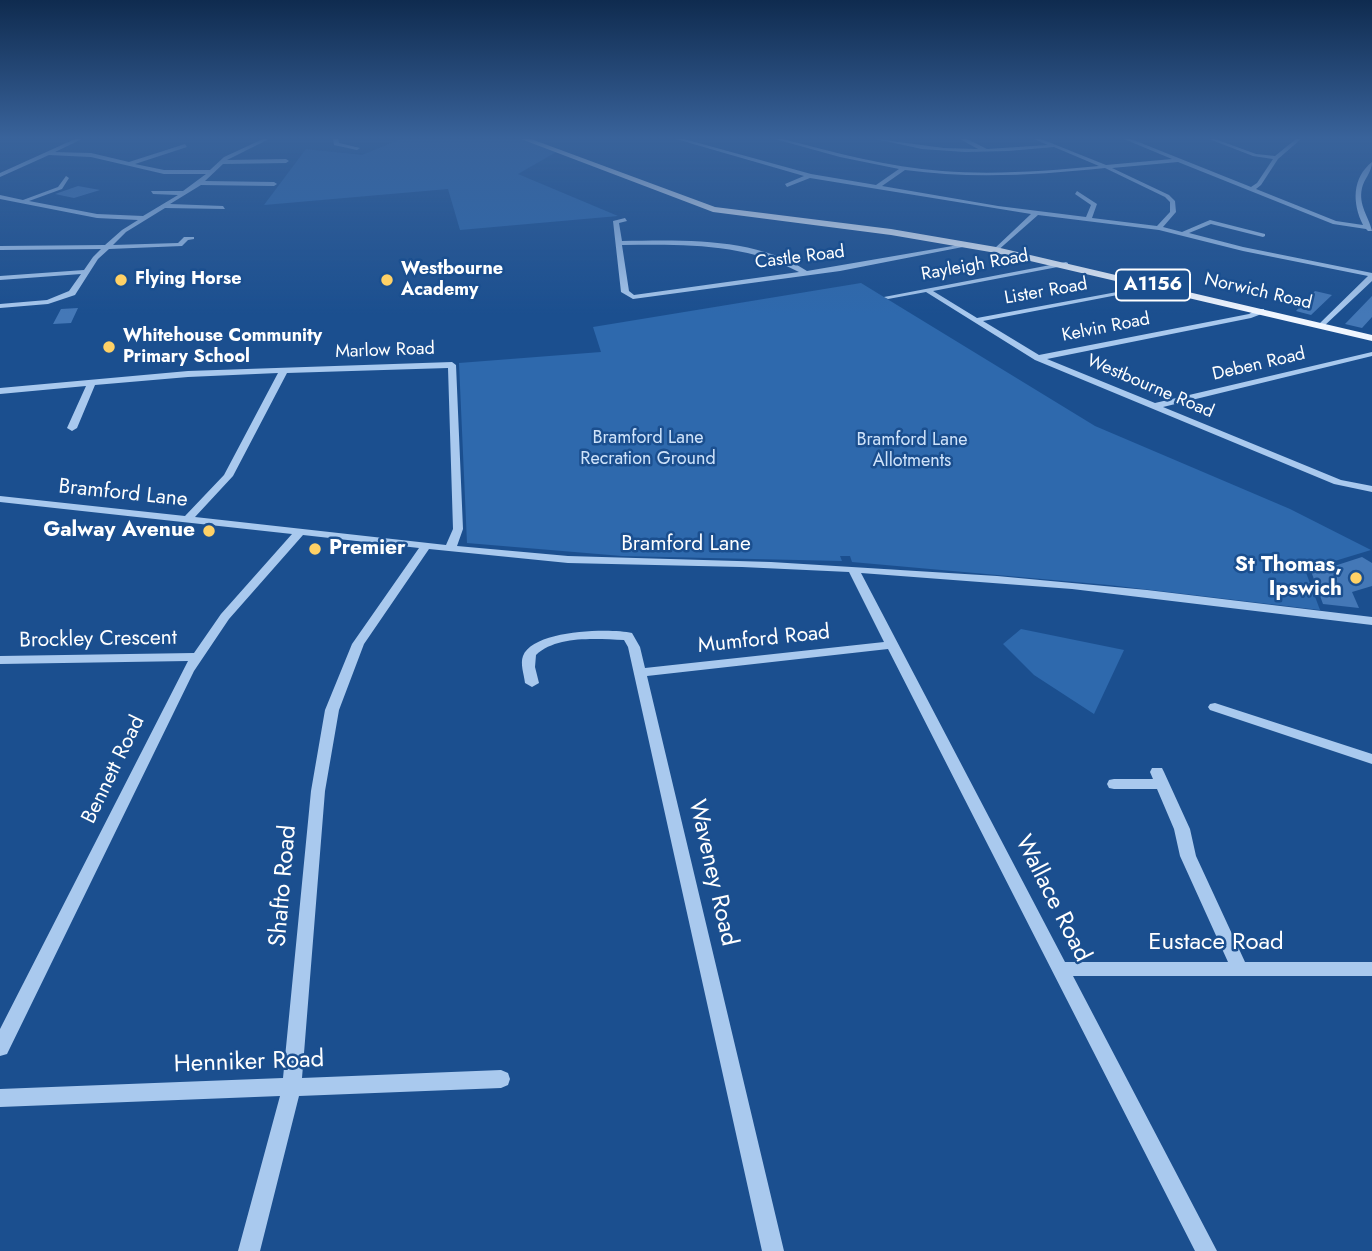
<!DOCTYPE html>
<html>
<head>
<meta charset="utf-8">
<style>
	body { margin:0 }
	canvas { display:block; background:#1b4f8f }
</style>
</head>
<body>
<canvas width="1372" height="1251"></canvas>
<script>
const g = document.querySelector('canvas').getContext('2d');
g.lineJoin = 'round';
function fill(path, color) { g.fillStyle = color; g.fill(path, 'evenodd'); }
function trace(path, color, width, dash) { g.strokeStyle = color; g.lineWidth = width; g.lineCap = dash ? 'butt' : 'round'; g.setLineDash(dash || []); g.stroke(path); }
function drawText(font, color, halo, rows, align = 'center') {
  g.font = font + ' Jost,sans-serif'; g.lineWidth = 5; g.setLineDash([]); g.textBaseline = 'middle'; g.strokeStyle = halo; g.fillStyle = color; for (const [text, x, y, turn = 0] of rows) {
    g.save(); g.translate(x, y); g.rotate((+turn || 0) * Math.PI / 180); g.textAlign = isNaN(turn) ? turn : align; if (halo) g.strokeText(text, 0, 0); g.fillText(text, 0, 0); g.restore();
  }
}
const green = new Path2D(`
	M401,139H525L558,151L518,174L618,216L460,230L448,189L264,205L306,149L362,155Z
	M861,283L1095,426L1290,509L1371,550L1305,570L1320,610L1109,585L852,562L850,556H840L842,561L622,556L467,543L459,363L601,352L593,327Z
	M1021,629L1124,650L1094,714L1034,675L1003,644Z`);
const building = new Path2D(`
	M78,186L100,190L74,198L55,194Z
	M1315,291L1332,295L1311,315L1296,311Z
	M1372,296V317L1362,328L1345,324Z
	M78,308L71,323L53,324L61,309Z
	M1362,557L1372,563V586L1352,592L1359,608L1323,604L1311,571L1322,570Z`);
const minor = new Path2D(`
	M75,139H82L55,152L91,153L129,162L185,144L187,147L135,164L164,170H210L224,157L263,139H269L227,160L286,159L289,161L286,163L223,164L205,181L274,182L277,184L274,186L201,185L170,204L223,206L225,209L165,208L126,232L113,245L178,243L184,237H194V239L188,240L182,246L109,249L98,259L75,295L48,304L0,308V304L47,300L69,291L81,274L0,280V276L84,270L93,257L101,249L0,250V246L105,245L122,230L138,220L97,218L0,199V195L23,200L58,187L66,176L69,178L62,189L29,201L97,214L143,216L178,195L153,194L151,191H183L206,174H164L91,157L49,155L0,177V173Z
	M333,139H338L339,143L360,148L357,150L334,145Z
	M676,139H684L811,174L876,185L899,169L840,157L775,139H783C836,153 888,167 942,171C994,175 1047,171 1099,166L1054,147L1008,151L965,152L922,149L876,139L944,148L978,149L960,139H967L987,149L1048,145L1034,139H1041L1106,165L1172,159L1124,139H1131L1251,187L1257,183L1273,159L1253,156L1209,139H1215L1256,154L1275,156L1296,139H1301L1278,159L1261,185L1256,189L1336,221L1363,225C1352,203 1352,178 1372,162C1372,172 1364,179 1362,188C1358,205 1369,217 1372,231H1368L1366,229L1333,224L1178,162L1112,168L1169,195L1175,201L1176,212L1163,227L1182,232L1210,220L1265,234V236L1263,237L1211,224L1189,233L1243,247L1372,273V281L1323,327L1319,325L1320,323L1368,276L1243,251L1159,230L1038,215L996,252L993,250L994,249L1031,214L810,178L787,187L785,184L804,176ZM1105,168L1165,197L1170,202V212L1157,226L1092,218L1097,204L1077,191L1075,194L1091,205L1086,217L998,206L882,186L905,170C971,179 1038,175 1105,168Z
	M625,218L627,221L619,223L622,241C682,240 755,237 807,271L970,243L973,245L840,271L633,299L621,292L613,221ZM622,245C682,244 746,243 799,272L634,295L629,291Z
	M1066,262L1068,263V265L933,291L977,318L1160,284L1164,286L983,321L1039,355L1249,314L1258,309H1264V313L1251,318L1047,359L1155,403L1372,352V356L1163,407L1341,480L1372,486V492L1334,484L1035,360L926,292L888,299L884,297Z
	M452,362L456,365L463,529L457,546L568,556L771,562L997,576L1147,590L1372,617V625L1072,589L861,573L1065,962H1228L1180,856L1174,829L1157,789H1114L1109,788L1107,784L1109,780L1114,779H1153L1150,772L1152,768H1162L1164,772L1190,829L1196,856L1245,962H1372V976H1073L1217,1251H1195L888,649L647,676L784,1251H762L628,647L624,640C597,639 557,635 536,655L535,667L539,683L532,687L525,683C524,674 520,664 523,656C533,630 609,628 632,633L640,647L645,668L884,642L849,572L742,567L568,563L429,549L364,644L339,710L325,791L302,1078L501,1070L508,1073L510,1079L508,1085L501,1088L299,1096L260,1251H238L280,1096L0,1107V1089L283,1078L311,791L325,710L352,644L419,548L303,535L229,619L194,671L7,1054L0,1056V1029L188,661L0,664V656L194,653L221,614L292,534L0,502V496L185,516L224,475L278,373L188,377L95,385L77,428L72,431L67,428L86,386L0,394V388L188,371ZM448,368L453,529L446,545L195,517L233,476L287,373Z
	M1215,703L1372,754V764L1210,710L1208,707L1210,704Z`);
const major = new Path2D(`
	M521,139H531L715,207L891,229L996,247L1372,335V341L996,253L891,235L713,212Z`);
const markers = [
	[121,280,7,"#ffd166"],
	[387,280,7,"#ffd166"],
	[109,347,7,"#ffd166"],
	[209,531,7,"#ffd166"],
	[315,549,7,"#ffd166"],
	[1356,578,7,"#ffd166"]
];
const farStreetnames = [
	["Castle Road",800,258,-7],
	["Rayleigh Road",975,266,-10],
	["Lister Road",1046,292,-10],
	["Norwich Road",1258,292,13],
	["Kelvin Road",1106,328,-11],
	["Marlow Road",385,351,-2],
	["Deben Road",1259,365,-13],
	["Westbourne Road",1150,387,23]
];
const farPoinames = [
	["Westbourne",401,270],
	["Academy",401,291],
	["Flying Horse",135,280],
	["Whitehouse Community",123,337],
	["Primary School",123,358]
];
const farParknames = [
	["Bramford Lane",648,439],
	["Recration Ground",648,460],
	["Bramford Lane",912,441],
	["Allotments",912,462]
];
const shields = [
	[1153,285,74]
];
const shieldNames = [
	["A1156",1153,285]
];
const streetNames = [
	["Bramford Lane",123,494,6],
	["Bramford Lane",686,545],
	["Brockley Crescent",98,640,-1],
	["Mumford Road",764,640,-6],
	["Bennett Road",114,770,-64]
];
const poiNames = [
	["Galway Avenue",195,531],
	["Premier",329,549,"left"],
	["St Thomas,",1342,566],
	["Ipswich",1342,590]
];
const nearStreetnames = [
	["Waveney Road",712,873,77],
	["Shafto Road",284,886,-85],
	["Wallace Road",1052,899,63],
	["Eustace Road",1216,943],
	["Henniker Road",249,1063,-2]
];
fill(green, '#2e69ad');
fill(building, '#4478b7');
fill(minor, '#a9c9ee');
fill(major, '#f0f6ff');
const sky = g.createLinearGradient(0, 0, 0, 314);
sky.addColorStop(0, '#0f2b4f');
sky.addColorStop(0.44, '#39639b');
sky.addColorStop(1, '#39639b00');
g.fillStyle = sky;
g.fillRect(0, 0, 1372, 314);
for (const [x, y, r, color] of markers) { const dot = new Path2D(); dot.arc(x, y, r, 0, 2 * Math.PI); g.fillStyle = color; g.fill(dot); trace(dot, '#1b4f8f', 2.5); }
drawText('18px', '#fff', '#1b4f8f', farStreetnames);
drawText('bold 18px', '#fff', '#1b4f8f', farPoinames, 'left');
drawText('18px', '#cfe3fa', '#1b4f8f', farParknames);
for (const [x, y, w] of shields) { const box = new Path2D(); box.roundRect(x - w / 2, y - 15.5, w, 31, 5); g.fillStyle = '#1b4f8f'; g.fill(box); trace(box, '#fff', 2); }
drawText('bold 19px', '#fff', null, shieldNames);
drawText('21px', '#fff', '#1b4f8f', streetNames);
drawText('bold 21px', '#fff', '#1b4f8f', poiNames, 'right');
drawText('24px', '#fff', '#1b4f8f', nearStreetnames);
</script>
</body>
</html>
